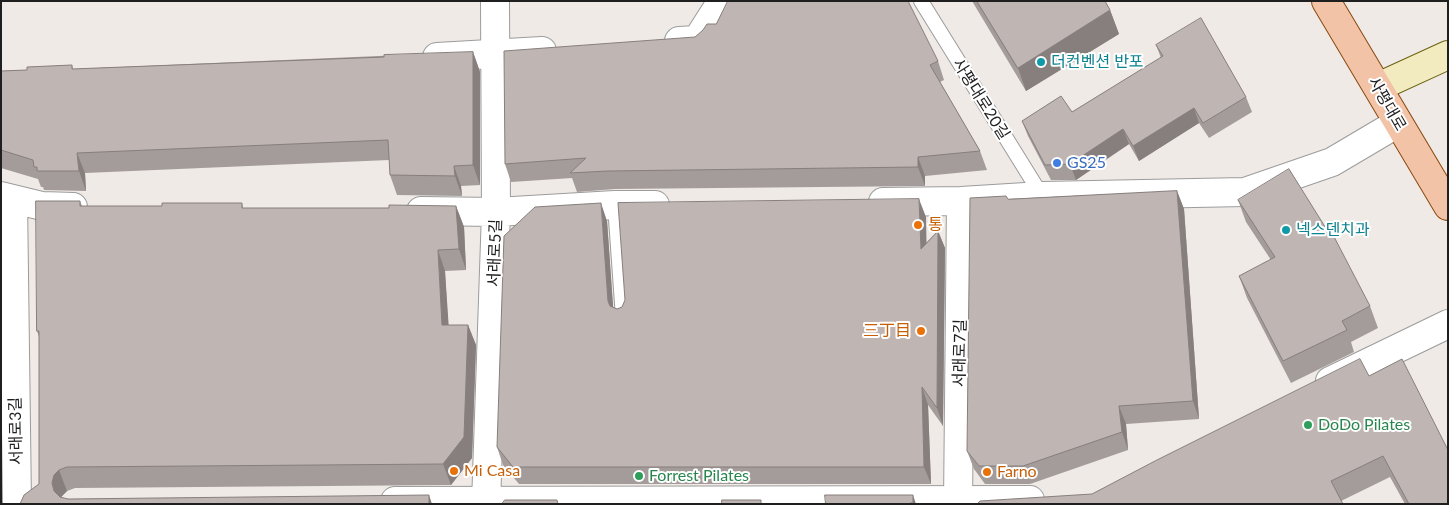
<!DOCTYPE html>
<html>
<head>
<meta charset="utf-8">
<style>
	body { margin:0 }
	#map { position:relative; width:1449px; height:505px; overflow:hidden; background:#efeae6; font-family:Lato,sans-serif }
	canvas { display:block }
	.frame { position:absolute; inset:0; border:2px solid #1f1f1f; pointer-events:none }
</style>
</head>
<body>
<div id="map">
<canvas width="1449" height="505"></canvas>
<div class="frame"></div>
</div>
<script>
const g = document.querySelector('canvas').getContext('2d');
g.lineJoin = 'round';
function trace(path, color, width, dash) { g.strokeStyle = color; g.lineWidth = width; g.lineCap = dash ? 'butt' : 'round'; g.setLineDash(dash || []); g.stroke(path); }
function fill(path, color) { g.fillStyle = color; g.fill(path, 'evenodd'); }
function drawText(font, color, halo, rows, align = 'center') {
  g.font = font + ' Lato,"Noto Sans KR",sans-serif'; g.lineWidth = 4; g.setLineDash([]); g.textBaseline = 'middle'; g.strokeStyle = halo; g.fillStyle = color; for (const [text, x, y, turn = 0] of rows) {
    g.save(); g.translate(x, y); g.rotate((+turn || 0) * Math.PI / 180); g.textAlign = isNaN(turn) ? turn : align; if (halo) g.strokeText(text, 0, 0); g.fillText(text, 0, 0); g.restore();
  }
}
const lane = new Path2D(`
	M921,1L1042,196
	M615,205L623,318`);
const street = new Path2D(`
	M679,41L697,40L722,1
	M437,57L542,51
	M1,196L42,206L73,207
	M13,199L17,504
	M883,202L961,201L1042,196L1245,192L1332,162L1398,123
	M421,211L496,212L615,205H655
	M1330,381L1448,324
	M395,501L1030,500
	M486,504L496,212L495,1
	M958,504L961,201`);
const secondary = new Path2D(`
	M1378,87L1448,55`);
const primary = new Path2D(`
	M1326,1L1448,206`);
const wall = new Path2D(`
	M972,1H1105L1110,10L1119,34L1026,91Z
	M695,37L938,61L944,80L940,82L980,151L987,170L925,176V186L615,189L577,192L572,178L511,182L505,164Z
	M1156,45L1246,97L1252,112L1209,138L1199,123L1139,161L1129,144L1076,180H1051L1028,136L1022,121L1072,112L1161,58Z
	M473,52L480,72V185L461,186L462,196L397,195L390,175L389,160L85,173L86,191L44,190L43,187H41L38,179L1,168V71L27,70L72,65L73,69Z
	M1177,191L1184,209L1199,419L1126,424L1128,450L1030,484H985L974,469L967,451L1008,199Z
	M1238,200L1370,306L1378,328L1351,342L1354,352L1291,383L1247,298L1239,276L1271,260L1246,222Z
	M80,201L82,206H162L242,203L243,208H389L456,206L464,227L466,270L445,271L448,325H468L476,345L472,458L451,485L75,488L67,491L62,496L20,504L39,484V337L37,331Z
	M926,217V243L938,231L945,248L943,426L928,405L931,484H519L503,465L497,447L607,221L613,308L617,309Z
	M1369,376L1448,504H1405L1390,477L1341,501L1092,494Z`);
const shadedWall = new Path2D(`
	M1110,10L1119,34L1026,91L1018,68Z
	M473,52L480,72V185L473,165Z
	M1194,108L1199,123L1139,161L1133,146Z
	M1123,129L1129,144L1076,180L1070,164Z
	M77,153L85,173L86,191L79,171Z
	M918,157L925,176V186L918,167Z
	M454,166L461,186L462,196L455,176Z
	M1177,191L1184,209L1199,419L1193,401Z
	M919,199L926,217L927,267L921,249Z
	M601,203L607,221L614,319L608,301Z
	M456,206L464,227L466,270L459,249Z
	M938,231L945,248L943,426L937,408Z
	M438,250L445,271L450,345L442,325Z
	M468,325L476,345L472,458L451,485L443,464Z
	M922,387L928,405L931,484L924,467Z
	M1119,406L1126,424L1128,450L1122,432Z
	M59,470L67,491L62,496L59,504L54,491L52,483L54,475Z
	M429,495L432,504H429Z
	M913,495L916,504H913Z`);
const building = new Path2D(`
	M728,1H908L938,61L930,65L980,151L918,157V167L608,171L570,173L586,158L505,164L504,51L695,37L703,30L707,24H716Z
	M977,1H1105L1110,10L1018,68Z
	M1201,18L1246,97L1203,123L1194,108L1133,146L1123,129L1070,164L1045,165L1022,121L1061,96L1072,112L1163,56L1156,45Z
	M473,52V165L454,166L455,176L390,175L388,140L77,153L79,171H37V167H34L33,160L1,150V71L27,70V67L72,65V69L384,57V55Z
	M1289,169L1327,230L1330,229L1370,306L1342,321L1347,330L1283,361L1239,276L1275,257L1238,200Z
	M1177,191L1193,401L1119,406L1122,432L1023,466H979L967,451L970,198L1006,196L1008,199Z
	M919,199L921,249L938,231L937,408L922,387L924,467H513L497,447L504,236L535,207L601,203L608,301L610,306L617,309L622,307L625,300L618,203Z
	M36,201H80V206H162V203H242V208H389V205L456,206L459,249L438,250L442,325H468L464,437L443,464L67,467L59,470L54,475L52,483L54,491L60,497L68,499L429,495V504H20L24,495L39,484V331H37Z
	M1360,359L1369,376L1402,359L1448,450V504H1409L1383,456L1331,481L1343,504H977L980,501L1092,494L1155,461Z
	M825,495H913V502L909,504H826Z
	M505,500H557L558,504H502Z
	M722,500H761V504H722Z`);
const markers = [
	[1041,62,5,"#0f9aa8"],
	[1057,163,5,"#3f7fe0"],
	[918,225,5,"#e8710a"],
	[1286,230,5,"#0f9aa8"],
	[921,331,5,"#e8710a"],
	[1308,425,5,"#2e9e5b"],
	[454,471,5,"#e8710a"],
	[987,472,5,"#e8710a"],
	[639,476,5,"#2e9e5b"]
];
const cultureNames = [
	["더컨벤션 반포",1051,62],
	["넥스덴치과",1296,230]
];
const streetNames = [
	["사평대로20길",981,99,58],
	["사평대로",1387,104,60],
	["서래로5길",495,253,-88],
	["서래로7길",960,353,-89],
	["서래로3길",16,431,-91]
];
const shopNames = [
	["GS25",1067,163]
];
const foodNames = [
	["통",928,225],
	["三丁目",911,331,"right"],
	["Mi Casa",464,471],
	["Farno",997,472]
];
const leisureNames = [
	["DoDo Pilates",1318,425],
	["Forrest Pilates",649,476]
];
trace(lane, '#9c9c9c', 16);
trace(street, '#9c9c9c', 30);
trace(secondary, '#6b6310', 30);
trace(primary, '#8a490f', 30);
trace(lane, '#fff', 14);
trace(street, '#fff', 28);
trace(secondary, '#f3ebc0', 28);
trace(primary, '#f2c3a7', 28);
fill(wall, '#a49c9a');
fill(shadedWall, '#867f7d');
fill(building, '#bfb5b3');
trace(building, '#867f7d', 1);
for (const [x, y, r, color] of markers) { const dot = new Path2D(); dot.arc(x, y, r, 0, 2 * Math.PI); g.fillStyle = color; g.fill(dot); trace(dot, '#fff', 2); }
drawText('16px', '#0d838f', '#fff', cultureNames, 'left');
drawText('16px', '#1f1f1f', '#fff', streetNames);
drawText('16px', '#366cbe', '#fff', shopNames, 'left');
drawText('16px', '#c56008', '#fff', foodNames, 'left');
drawText('16px', '#27864d', '#fff', leisureNames, 'left');
</script>
</body>
</html>
